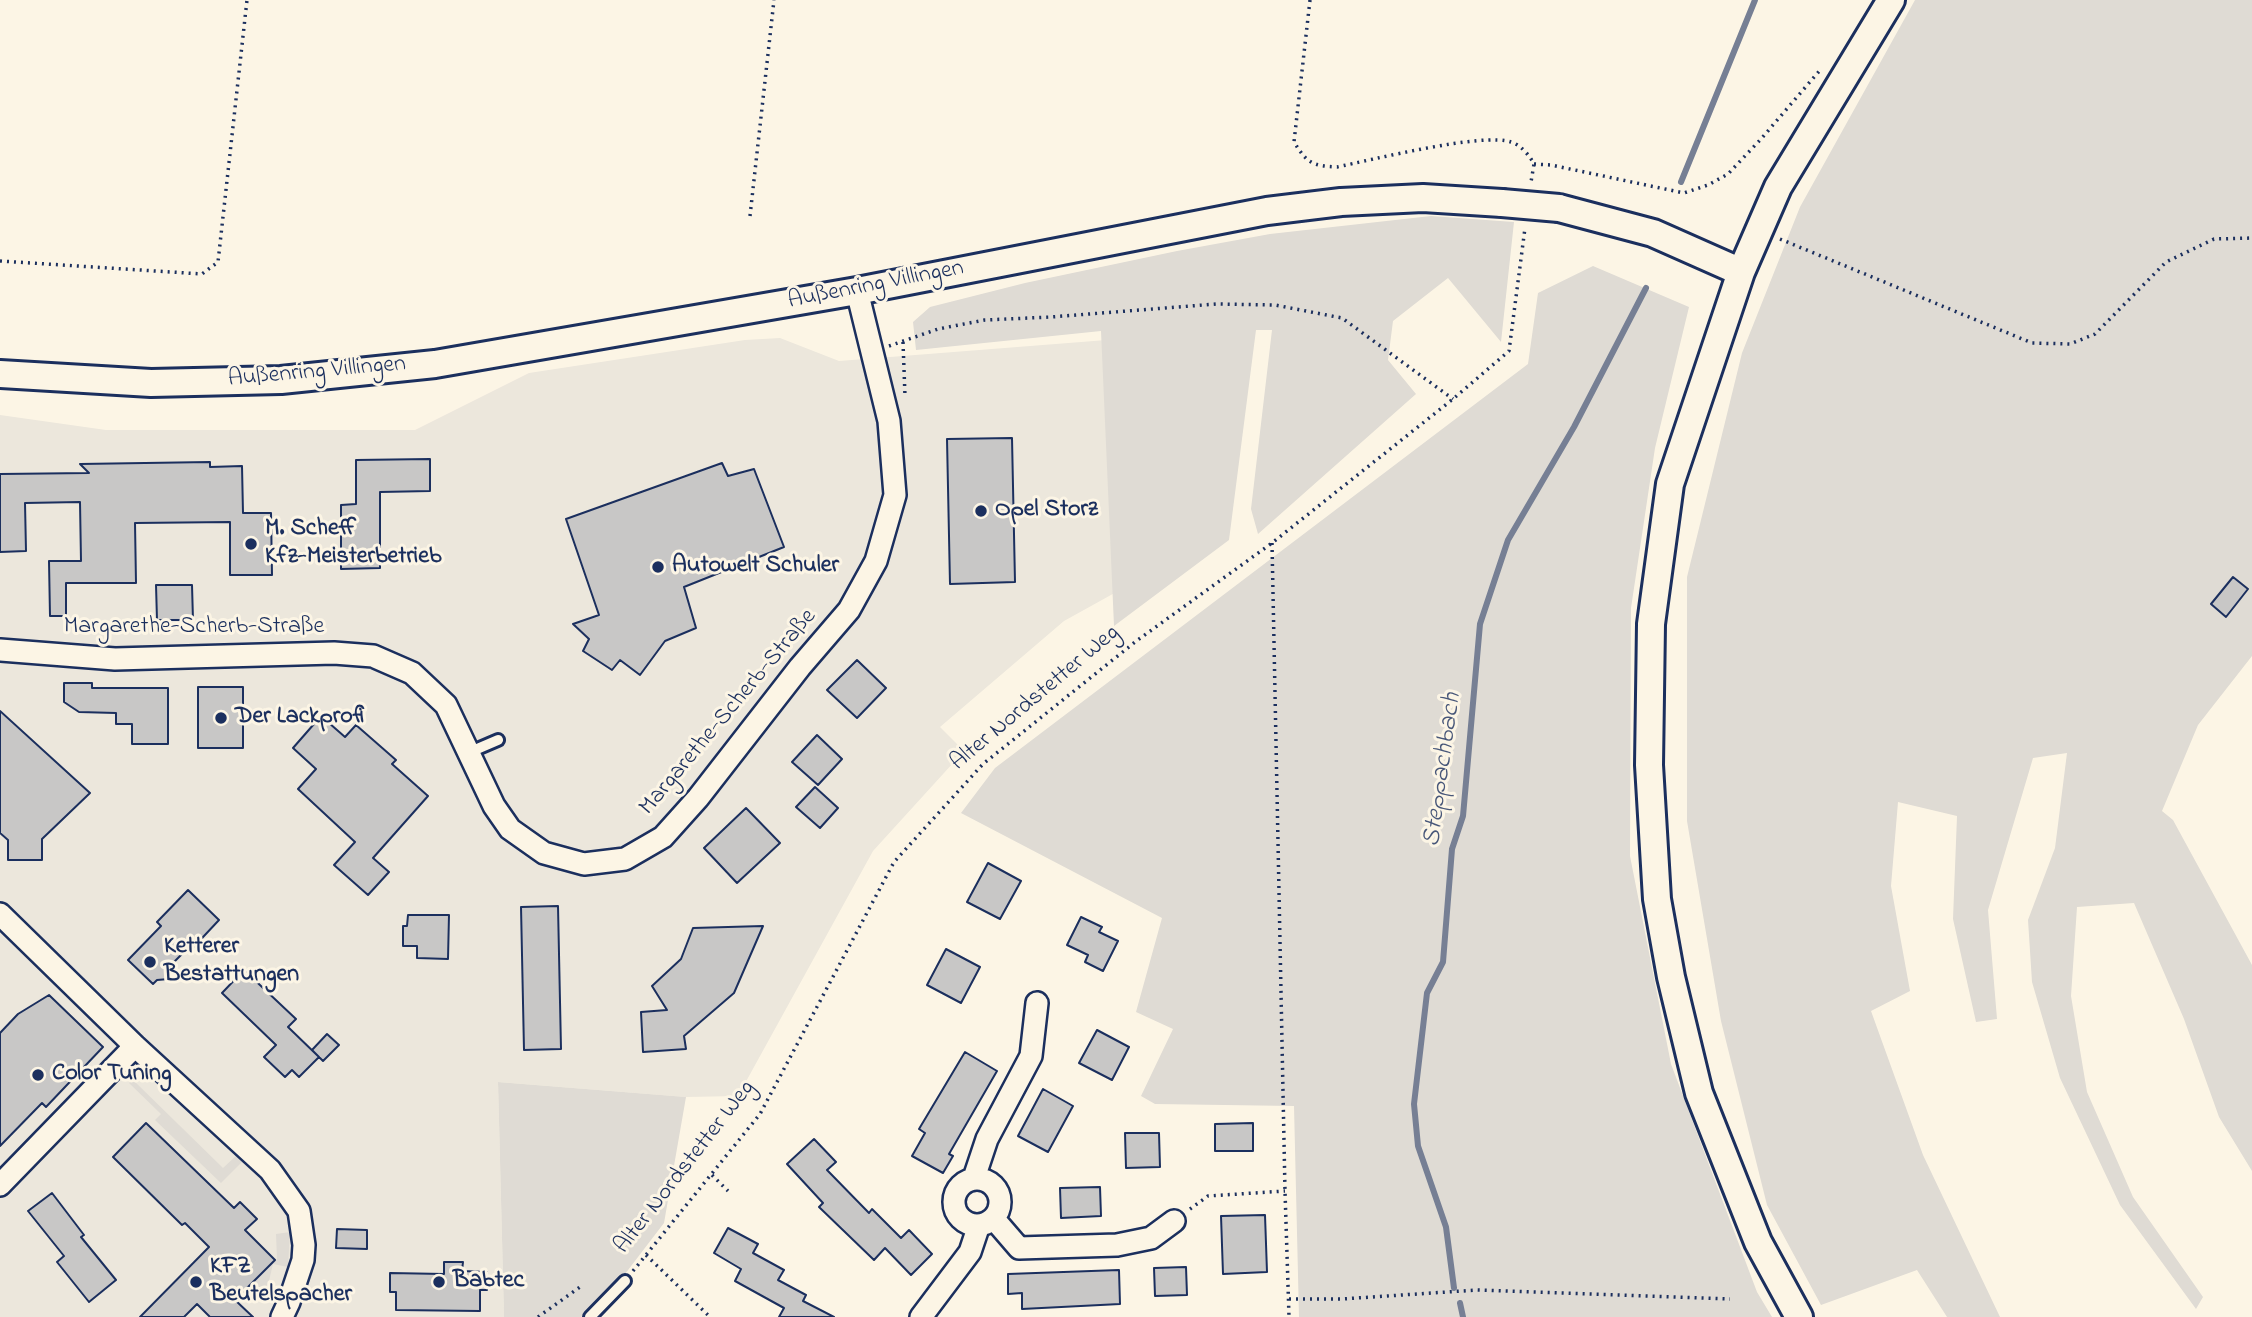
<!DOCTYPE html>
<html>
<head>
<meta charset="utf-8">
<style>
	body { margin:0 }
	canvas { display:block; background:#fcf5e5 }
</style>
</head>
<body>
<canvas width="2252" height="1317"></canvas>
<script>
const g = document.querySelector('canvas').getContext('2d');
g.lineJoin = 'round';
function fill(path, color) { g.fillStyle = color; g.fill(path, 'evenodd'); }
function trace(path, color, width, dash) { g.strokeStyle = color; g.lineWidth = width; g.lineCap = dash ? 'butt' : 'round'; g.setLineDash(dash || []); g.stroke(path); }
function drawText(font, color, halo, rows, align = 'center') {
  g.font = font + ' "Indie Flower",sans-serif'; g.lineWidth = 6; g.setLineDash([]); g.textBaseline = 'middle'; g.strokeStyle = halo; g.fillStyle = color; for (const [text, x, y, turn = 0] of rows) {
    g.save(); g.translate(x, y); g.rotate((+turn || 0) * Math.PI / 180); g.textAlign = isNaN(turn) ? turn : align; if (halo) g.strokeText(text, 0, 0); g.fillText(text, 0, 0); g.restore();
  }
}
const built = new Path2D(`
	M1234,330L1212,539L1064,621L940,727L964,751L873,851L738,1096L686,1097L498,1082L504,1317H0V415L106,430H415L529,373L745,340L780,338L839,361Z`);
const green = new Path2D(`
	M1915,0H2252V656L2198,725L2162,811L2173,820L2252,965V1171L2219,1117L2184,1019L2134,903L2077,907L2071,996L2087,1092L2133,1197L2203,1297L2196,1309L2120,1205L2060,1078L2032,982L2028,920L2055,848L2067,753L2033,758L1988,910L1997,1019L1976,1022L1953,919L1957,816L1898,802L1891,886L1910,991L1871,1011L1923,1155L2000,1317H1947L1917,1270L1821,1305L1767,1205L1721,1021L1687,821V577L1742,353L1800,207Z
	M1431,216L1514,222L1501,342L1448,278L1393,321L1388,360L1416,394L1258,534L1251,509L1272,330H1256L1229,540L1114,626L1101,331L916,350L913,322L930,307L1025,283L1177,251L1270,234Z
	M1593,266L1689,307L1655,448L1631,608L1630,856L1671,1064L1757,1292L1772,1317H1299L1294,1106L1155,1104L1141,1096L1173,1029L1136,1012L1162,918L961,813L995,768L1528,364L1538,293Z
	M133,1080L223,1168L236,1156L242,1162L221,1183L155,1120L161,1114L129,1083Z
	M498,1082L686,1097L664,1223L625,1274L581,1317H504Z
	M290,1232L288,1267L273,1264L268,1285L261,1299L249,1287L277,1259L276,1234Z`);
const stream = new Path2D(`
	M1681,182L1755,0
	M1454,1288L1446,1227L1418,1146L1414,1104L1427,993L1443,962L1452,849L1463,816L1480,624L1508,540L1574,427L1646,288
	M1460,1303L1463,1317`);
const building = new Path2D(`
	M1012,438L1015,582L950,584L947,439Z
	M430,459V491L380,492V568L341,569V505L356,504V460Z
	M210,462V467L242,466L243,513H271L272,575H230V522L135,523L136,583H66V616H50L49,561H81L80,502L25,503L26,551L0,552V474L89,473L80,464Z
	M722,463L728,476L754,469L784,547L684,587L696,628L665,641L640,675L620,660L612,670L583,651L589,639L573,624L599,615L566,519Z
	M2233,577L2248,589L2226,617L2211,604Z
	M156,585H192L193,620H157Z
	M857,660L886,688L857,718L827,690Z
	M64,683H92V688H168V744H132V724H116V713L79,712L64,702Z
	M198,687H243V748H198Z
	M0,711L90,793L42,839V860H8V840L0,833Z
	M321,716L345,737L356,725L396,760L392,764L428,796L373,858L389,872L368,895L334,865L355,842L298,789L316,769L293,748Z
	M817,735L842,759L818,785L792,762Z
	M815,787L838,808L820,828L796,807Z
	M746,808L780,843L737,883L704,848Z
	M988,863L1021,881L1000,919L967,902Z
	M188,890L219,920L189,952L186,950L169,967V979L157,980L153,984L128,960L161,926L157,922Z
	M558,906L561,1049L524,1050L521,907Z
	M408,915H449L448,959L417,958V946H403V926H407Z
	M1081,917L1102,927L1099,932L1118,941L1103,971L1085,962L1088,955L1067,945Z
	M763,926L734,993L684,1036L686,1049L643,1052L641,1012L667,1010L652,986L681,959L693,928Z
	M946,949L980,967L961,1003L927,985Z
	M244,970L296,1019L288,1027L319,1057L299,1077L292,1070L285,1077L264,1057L276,1045L222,993Z
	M49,995L103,1047L46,1107L42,1103L0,1146V1033L18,1014Z
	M1097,1030L1129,1047L1112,1080L1079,1063Z
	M327,1034L339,1045L323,1061L312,1050Z
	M965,1052L997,1071L949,1154L953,1156L943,1173L912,1156L925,1133L919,1129Z
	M1043,1089L1073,1106L1048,1152L1018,1136Z
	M146,1123L234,1208L240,1202L257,1219L245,1230L275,1260L235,1300L253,1317H210L197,1304L184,1317H140L209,1247L185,1223L182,1225L113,1157Z
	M1253,1123V1151H1215V1124Z
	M1125,1133H1159L1160,1167L1126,1168Z
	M814,1139L836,1162L827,1170L869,1213L872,1209L901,1238L909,1230L932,1254L911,1275L885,1248L874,1260L819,1207L823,1203L787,1164Z
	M1100,1187L1101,1216L1061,1218L1060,1188Z
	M52,1193L84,1235L81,1237L116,1280L89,1302L57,1262L64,1256L28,1211Z
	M1265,1215L1267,1272L1223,1274L1221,1216Z
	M728,1228L758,1244L753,1253L784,1270L778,1280L806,1295L803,1301L834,1317H779L784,1308L735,1281L741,1269L714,1253Z
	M337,1229L367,1230V1249L336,1248Z
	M444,1262H463L462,1271L487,1272V1290H480V1311L396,1310V1292H390V1273L444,1274Z
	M1186,1267L1187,1295L1155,1296L1154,1268Z
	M1119,1270L1120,1304L1022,1309V1293L1008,1294V1274Z`);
const path = new Path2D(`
	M1310,0L1294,142C1307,163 1312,166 1337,167C1371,160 1484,132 1511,142C1521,145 1529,155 1534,164L1531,182
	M1534,164L1551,165L1684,193L1708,185L1728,174L1761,139L1821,69
	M750,216L774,0
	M1780,239L2032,343L2070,344L2095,334L2166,262L2214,239L2252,238
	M0,261L202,274L218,262L247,0
	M903,342L905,396
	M889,346L938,329L985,320L1051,317L1216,304L1275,305L1342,318L1453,399
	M1272,543L1285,1191L1289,1317
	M712,1175L728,1191
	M1190,1209L1208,1196L1285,1191
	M646,1255L710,1317
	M633,1271L760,1114L894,862L983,764L1135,642L1272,543L1453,399L1509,351L1525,228
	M1289,1299H1342L1477,1290L1730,1299
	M538,1317L580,1287`);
const service = new Path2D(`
	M470,752L498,740
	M590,1317L625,1281`);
const minor = new Path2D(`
	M0,650L115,659L334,653L373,656L412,673L446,705L494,806L510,829L544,853L584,864L625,859L663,837L698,798L800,667L849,610L876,561L895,495L889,421L857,291
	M0,914L135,1046L270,1170L299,1211L304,1245L303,1260L289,1302L282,1317
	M974,1178L987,1139L1031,1056L1037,1003
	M954 1202a23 23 0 1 1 46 0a23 23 0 1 1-46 0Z
	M0,1185L135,1046
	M994,1219L1019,1248L1117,1245L1151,1238L1174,1221
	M921,1317L970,1252L979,1225`);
const tertiary = new Path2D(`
	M1559,208L1653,233L1741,272
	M0,374L151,383L281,380L435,364L857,291L1267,211L1341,202L1423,198L1502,203
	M1799,1317L1758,1242L1699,1093L1671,977L1657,899L1649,765L1651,624L1670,484L1741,272L1778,187L1891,0`);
const tertiaryBridge = new Path2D(`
	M1502,203L1559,208`);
const markers = [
	[981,511,7,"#1b2f5e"],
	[251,544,7,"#1b2f5e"],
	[658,567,7,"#1b2f5e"],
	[221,718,7,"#1b2f5e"],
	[150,962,7,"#1b2f5e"],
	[38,1075,7,"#1b2f5e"],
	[196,1282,7,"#1b2f5e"],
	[439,1282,7,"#1b2f5e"]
];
const streetNames = [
	["Außenring Villingen",876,286,-11],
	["Außenring Villingen",317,373,-5],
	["Margarethe-Scherb-Straße",194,628],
	["Alter Nordstetter Weg",1036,699,-40],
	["Margarethe-Scherb-Straße",729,713,-50],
	["Alter Nordstetter Weg",686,1168,-52]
];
const poiNames = [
	["Opel Storz",995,511],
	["M. Scheff",265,530],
	["Kfz-Meisterbetrieb",265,558],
	["Autowelt Schuler",672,567],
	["Der Lackprofi",235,718],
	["Ketterer",164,948],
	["Bestattungen",164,976],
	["Color Tuning",52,1075],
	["KFZ",210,1268],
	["Beutelspacher",210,1296],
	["Babtec",453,1282]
];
const waterNames = [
	["Steppachbach",1444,770,-82]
];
fill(built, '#ece7dc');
fill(green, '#dfdbd4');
trace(stream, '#767f94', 6);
fill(building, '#c8c7c6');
trace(building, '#1b2f5e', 2);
trace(service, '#1b2f5e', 16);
trace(minor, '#1b2f5e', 26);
trace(tertiary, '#1b2f5e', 32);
trace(path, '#1b2f5e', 3.5, [2, 5]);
trace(service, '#fcf5e5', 10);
trace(minor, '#fcf5e5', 21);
trace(tertiary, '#fcf5e5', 26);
trace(tertiaryBridge, '#1b2f5e', 32, []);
trace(tertiaryBridge, '#fcf5e5', 26);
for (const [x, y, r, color] of markers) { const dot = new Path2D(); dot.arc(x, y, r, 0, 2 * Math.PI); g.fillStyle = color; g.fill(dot); trace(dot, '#fcf5e5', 2.5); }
drawText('24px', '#1b2f5e', '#fcf5e5', streetNames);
drawText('bold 24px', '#1b2f5e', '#fcf5e5', poiNames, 'left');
drawText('italic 26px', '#485779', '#fcf5e5', waterNames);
</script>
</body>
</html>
